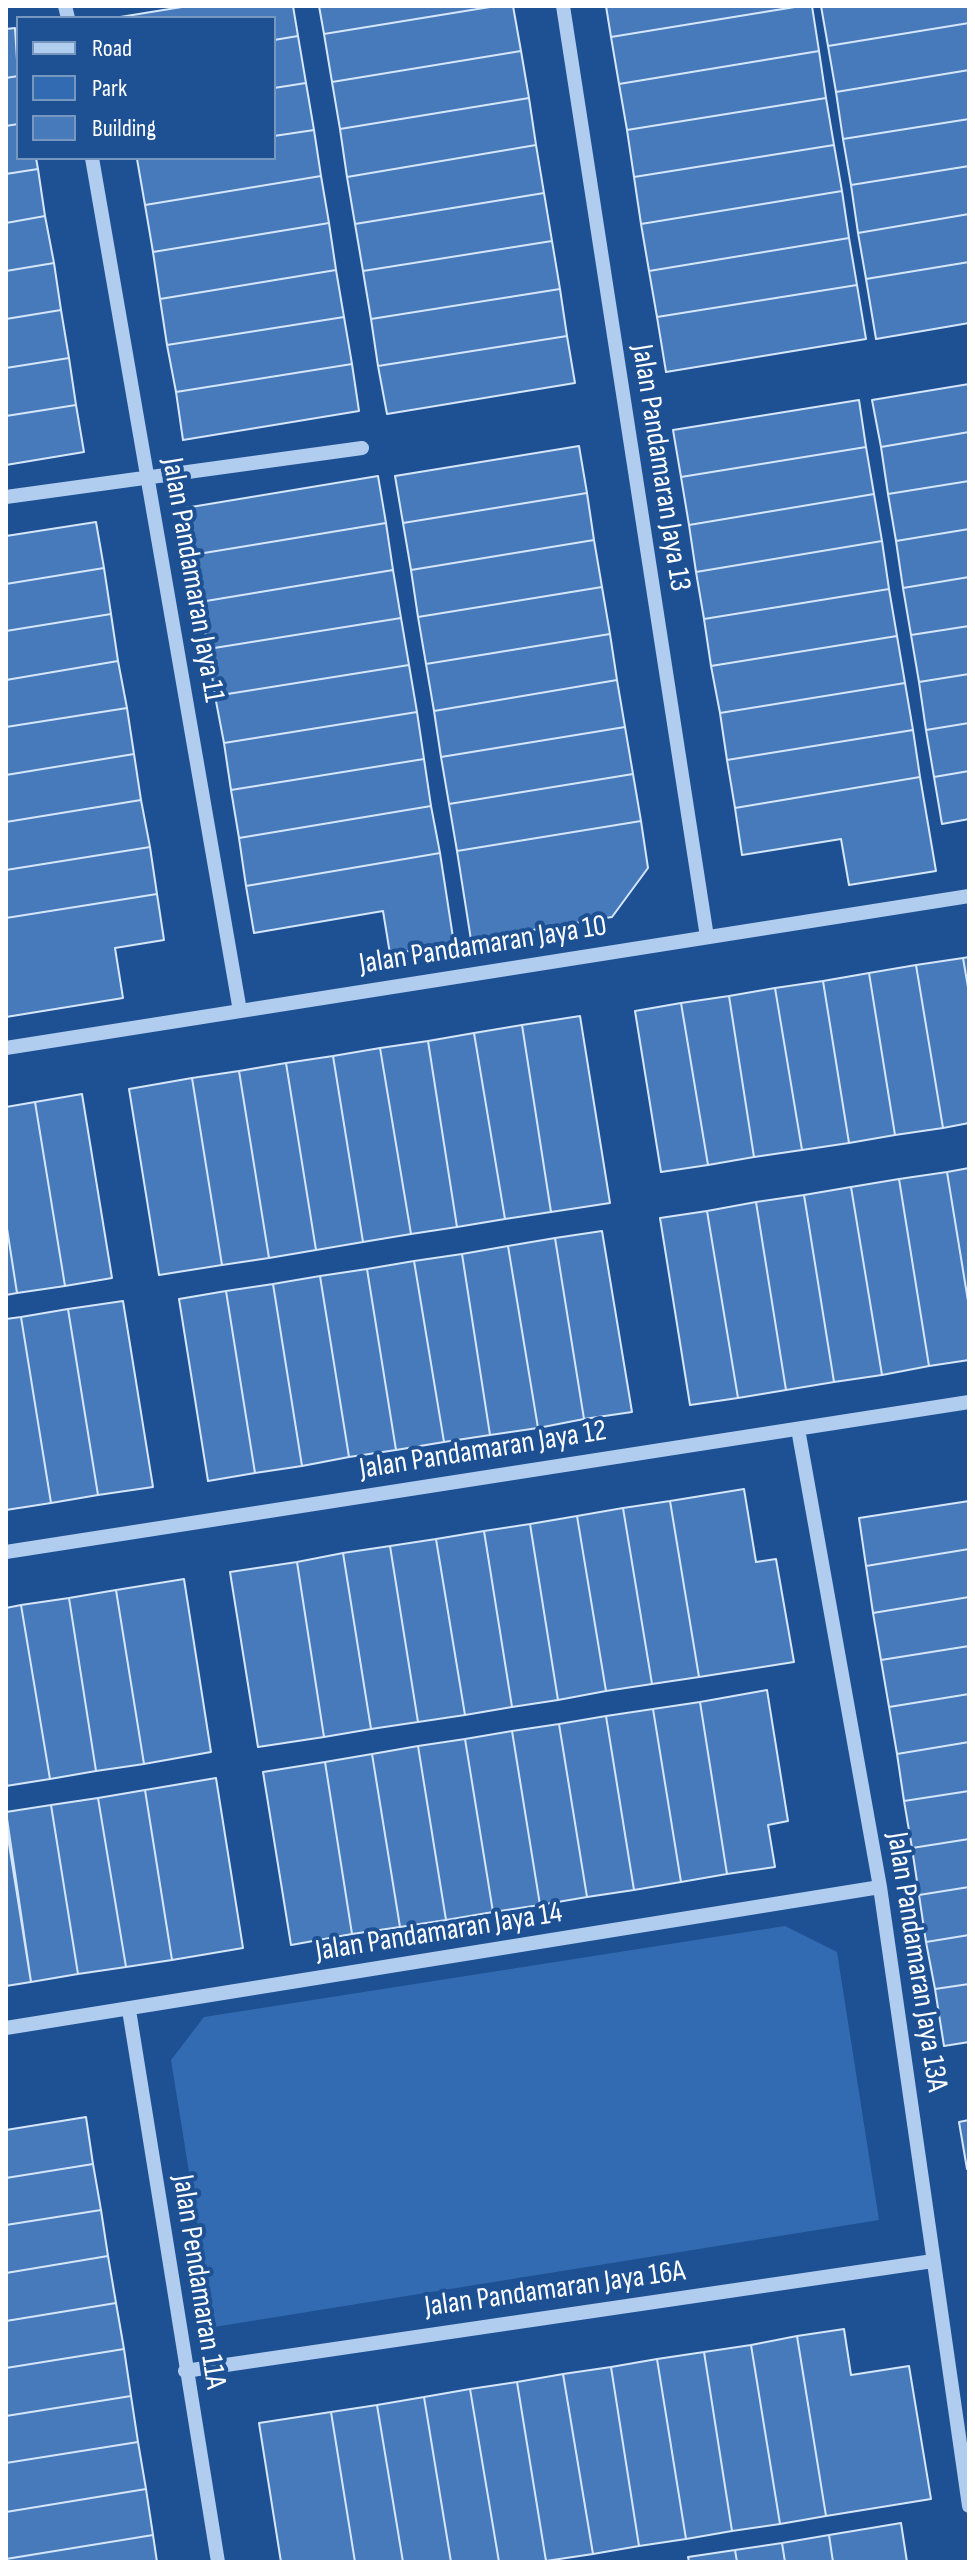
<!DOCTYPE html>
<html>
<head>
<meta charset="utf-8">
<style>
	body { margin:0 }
	#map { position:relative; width:975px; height:2568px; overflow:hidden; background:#1e5193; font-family:"Sofia Sans Condensed",sans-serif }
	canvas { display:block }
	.frame { position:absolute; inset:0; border:8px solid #fff; pointer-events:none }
	.legend { position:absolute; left:16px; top:16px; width:260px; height:144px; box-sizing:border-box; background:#1e5193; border:2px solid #7897be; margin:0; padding:10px 14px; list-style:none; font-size:24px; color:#fff }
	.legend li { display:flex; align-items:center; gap:16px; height:40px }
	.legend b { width:40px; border:2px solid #7897be }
</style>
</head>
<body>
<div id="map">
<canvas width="975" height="2568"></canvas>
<div class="frame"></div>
<ul class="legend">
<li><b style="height:10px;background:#b0ccee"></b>Road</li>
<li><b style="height:22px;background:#326bb1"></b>Park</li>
<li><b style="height:22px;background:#467aba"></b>Building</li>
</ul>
</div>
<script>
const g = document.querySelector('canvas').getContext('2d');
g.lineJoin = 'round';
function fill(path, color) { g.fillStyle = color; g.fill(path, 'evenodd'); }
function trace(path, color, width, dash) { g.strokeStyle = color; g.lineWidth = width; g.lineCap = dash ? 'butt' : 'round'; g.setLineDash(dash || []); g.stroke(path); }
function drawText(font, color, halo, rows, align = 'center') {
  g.font = font + ' "Sofia Sans Condensed",sans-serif'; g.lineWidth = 8; g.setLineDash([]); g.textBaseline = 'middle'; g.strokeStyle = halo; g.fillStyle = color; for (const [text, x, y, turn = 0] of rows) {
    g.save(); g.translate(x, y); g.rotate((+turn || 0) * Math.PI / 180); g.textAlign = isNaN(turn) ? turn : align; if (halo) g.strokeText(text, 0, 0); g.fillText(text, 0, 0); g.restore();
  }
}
const green = new Path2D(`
	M785,1926L837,1952L879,2220L214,2327L171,2060L204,2017Z`);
const building = new Path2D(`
	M188,6H293L298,36L274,40V18H114Z
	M319,6H496L324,34Z
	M496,6H513L521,51L332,82L324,34Z
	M606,6H801L611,37Z
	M801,6H812L819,51L619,84L611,37Z
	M821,6H969V23L828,46Z
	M969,23V70L836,92L828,46Z
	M15,28L18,76L6,78V29Z
	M298,36L306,83L274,88V40Z
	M521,51L529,98L340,129L332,82Z
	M819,51L826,98L627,130L619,84Z
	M969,70V119L843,139L836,92Z
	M18,76V124L6,126V78Z
	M306,83L314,130L274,136V88Z
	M529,98L536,145L347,177L340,129Z
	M826,98L834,145L634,177L627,130Z
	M969,119V166L851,185L843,139Z
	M18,124V158H36L38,169L6,174V126Z
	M314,130L321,176L145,205L137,159L274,158V136Z
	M536,145L544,193L355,224L347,177Z
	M834,145L842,191L641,224L634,177Z
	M969,166V214L858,233L851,185Z
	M38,169L45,216L6,223V174Z
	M321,176L329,223L153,252L145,205Z
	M842,191L849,238L649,271L641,224Z
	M544,193L552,241L363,271L355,224Z
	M969,214V262L866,279L858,233Z
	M45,216L54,263L6,271V223Z
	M329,223L336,270L160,299L153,252Z
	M849,238L857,285L657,317L649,271Z
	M552,241L560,289L371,319L363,271Z
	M969,262V323L876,339L866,279Z
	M54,263L61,310L6,319V271Z
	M336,270L344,317L167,345L160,299Z
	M857,285L866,339L666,372L657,317Z
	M560,289L567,336L378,366L371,319Z
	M61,310L69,358L6,368V319Z
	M344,317L352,364L176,392L167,345Z
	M567,336L575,383L387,414L378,366Z
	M69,358L76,405L6,416V368Z
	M352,364L359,411L183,440L176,392Z
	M969,384V432L881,447L872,400Z
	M859,400L866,447L681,477L673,430Z
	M76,405L84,452L6,465V416Z
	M969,432V481L888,494L881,447Z
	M579,446L587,493L403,523L395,476Z
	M866,447L874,494L689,525L681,477Z
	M378,476L386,523L192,555L185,508Z
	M969,481V529L896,541L888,494Z
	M587,493L594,540L411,570L403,523Z
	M874,494L882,541L696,572L689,525Z
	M96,522L104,568L6,584V536Z
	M386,523L393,570L200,602L192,555Z
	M969,529V577L903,588L896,541Z
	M594,540L602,587L418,617L411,570Z
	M882,541L889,589L704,619L696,572Z
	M104,568L111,614L6,631V584Z
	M393,570L401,618L208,649L200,602Z
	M969,577V626L911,635L903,588Z
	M602,587L610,634L426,664L418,617Z
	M889,589L897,636L711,666L704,619Z
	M111,614L118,661L6,680V631Z
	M401,618L409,665L215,696L208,649Z
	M969,626V674L919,682L911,635Z
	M610,634L617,680L434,711L426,664Z
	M897,636L905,683L720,713L711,666Z
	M118,661L127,708L6,727V680Z
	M409,665L417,712L224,743L215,696Z
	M969,674V723L926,730L919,682Z
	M617,680L625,727L441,757L434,711Z
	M905,683L913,730L727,760L720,713Z
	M127,708L134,754L6,775V727Z
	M417,712L424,759L231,790L224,743Z
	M969,723V771L934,777L926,730Z
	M625,727L633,774L449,804L441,757Z
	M913,730L920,777L735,808L727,760Z
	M134,754L141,800L6,822V775Z
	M424,759L431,806L239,838L231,790Z
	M969,771V819L942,824L934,777Z
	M633,774L641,821L457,851L449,804Z
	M920,777L936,871L849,885L841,839L742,855L735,808Z
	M141,800L150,847L6,870V822Z
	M431,806L440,853L246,886L239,838Z
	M641,821L648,868L612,917L471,940L457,851Z
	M150,847L157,894L6,918V870Z
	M440,853L454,944L390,954L383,911L254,933L246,886Z
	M157,894L164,940L115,948L123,998L6,1017V918Z
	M969,957V993L963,958Z
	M963,958L969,993V1123L943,1128L916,965Z
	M916,965L943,1128L895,1135L869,973Z
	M869,973L895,1135L849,1143L823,981Z
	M823,981L849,1143L802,1150L775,988Z
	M775,988L802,1150L754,1157L729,996Z
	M729,996L754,1157L708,1165L681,1003Z
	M681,1003L708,1165L661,1172L635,1011Z
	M580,1016L610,1203L551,1212L522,1025Z
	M522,1025L551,1212L505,1219L474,1033Z
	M474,1033L505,1219L457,1227L428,1041Z
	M428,1041L457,1227L411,1234L380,1048Z
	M380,1048L411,1234L363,1242L333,1056Z
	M333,1056L363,1242L316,1250L286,1063Z
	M286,1063L316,1250L269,1258L239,1071Z
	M239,1071L269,1258L222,1265L192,1078Z
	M192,1078L222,1265L159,1275L129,1089Z
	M82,1094L112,1278L65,1286L35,1102Z
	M35,1102L65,1286L17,1293L6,1222V1107Z
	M969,1168V1307L947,1172Z
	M947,1172L969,1307V1360L929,1366L899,1179Z
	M899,1179L929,1366L882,1375L851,1187Z
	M851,1187L882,1375L834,1382L804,1195Z
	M804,1195L834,1382L786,1390L756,1202Z
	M756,1202L786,1390L738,1398L707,1211Z
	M707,1211L738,1398L690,1405L660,1218Z
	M6,1222L17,1293L6,1295Z
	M602,1231L632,1412L584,1419L555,1238Z
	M555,1238L584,1419L538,1428L508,1246Z
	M508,1246L538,1428L490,1435L462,1254Z
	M462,1254L490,1435L444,1442L414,1261Z
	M414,1261L444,1442L396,1450L367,1269Z
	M367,1269L396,1450L349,1457L320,1276Z
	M320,1276L349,1457L302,1466L273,1284Z
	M273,1284L302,1466L255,1473L226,1291Z
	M226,1291L255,1473L208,1481L179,1299Z
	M123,1301L153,1487L98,1495L68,1309Z
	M68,1309L98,1495L51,1503L21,1317Z
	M21,1317L51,1503L6,1510V1319Z
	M744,1489L756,1562L776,1559L794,1662L699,1677L670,1501Z
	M670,1501L699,1677L652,1684L623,1508Z
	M969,1501V1549L866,1566L859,1518Z
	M623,1508L652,1684L606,1691L577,1516Z
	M577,1516L606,1691L558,1700L530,1524Z
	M530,1524L558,1700L512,1707L484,1531Z
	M484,1531L512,1707L465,1715L436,1539Z
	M436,1539L465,1715L418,1722L390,1546Z
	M390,1546L418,1722L371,1729L343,1553Z
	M969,1549V1597L873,1613L866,1566Z
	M343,1553L371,1729L324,1737L297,1562Z
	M297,1562L324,1737L258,1747L230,1572Z
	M184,1579L211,1752L144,1764L116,1590Z
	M116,1590L144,1764L96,1771L69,1598Z
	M969,1597V1646L881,1660L873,1613Z
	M69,1598L96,1771L50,1779L21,1605Z
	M21,1605L50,1779L6,1786V1608Z
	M969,1646V1694L889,1707L881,1660Z
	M767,1690L788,1821L768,1825L775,1867L727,1874L700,1702Z
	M969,1694V1742L897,1754L889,1707Z
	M700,1702L727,1874L681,1882L653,1709Z
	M653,1709L681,1882L634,1890L606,1716Z
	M606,1716L634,1890L587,1897L559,1724Z
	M559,1724L587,1897L540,1905L512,1731Z
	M512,1731L540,1905L493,1912L465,1739Z
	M465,1739L493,1912L446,1920L418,1746Z
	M969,1742V1791L904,1801L897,1754Z
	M418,1746L446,1920L400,1927L372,1754Z
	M372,1754L400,1927L352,1934L325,1762Z
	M325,1762L352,1934L291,1945L263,1772Z
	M216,1778L243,1948L172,1960L145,1790Z
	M145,1790L172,1960L126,1967L98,1798Z
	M969,1791V1839L912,1848L904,1801Z
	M98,1798L126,1967L78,1974L51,1805Z
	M51,1805L78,1974L31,1982L6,1812Z
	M6,1825L31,1982L6,1986Z
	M969,1839V1887L919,1895L912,1848Z
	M969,1887V1935L926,1942L919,1895Z
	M969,1935V1984L935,1989L926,1942Z
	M969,1984V2042L944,2046L935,1989Z
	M86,2117L93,2164L6,2178V2130Z
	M969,2120V2168L967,2169L959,2122Z
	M93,2164L101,2210L6,2225V2178Z
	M101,2210L108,2256L6,2273V2225Z
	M108,2256L116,2303L6,2321V2273Z
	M116,2303L124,2349L6,2368V2321Z
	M844,2329L851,2375L909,2366L931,2499L826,2516L797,2336Z
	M797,2336L826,2516L780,2524L751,2345Z
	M751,2345L780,2524L732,2531L704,2352Z
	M124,2349L131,2396L6,2416V2368Z
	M704,2352L732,2531L686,2539L657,2359Z
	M657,2359L686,2539L639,2546L611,2367Z
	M611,2367L639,2546L593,2554L563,2374Z
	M563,2374L593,2554L546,2561L517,2382Z
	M517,2382L546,2561L540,2562H499L470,2389Z
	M470,2389L499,2562H451L424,2397Z
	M131,2396L138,2442L6,2463V2416Z
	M424,2397L451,2562H403L377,2405Z
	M377,2405L403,2562H355L331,2412Z
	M331,2412L355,2562H281L259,2423Z
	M138,2442L146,2489L6,2512V2463Z
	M146,2489L153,2535L6,2559V2512Z
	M901,2523L907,2562H833L829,2535Z
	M153,2535L157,2562H6V2559Z
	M829,2535L833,2562H785L782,2543Z
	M782,2543L785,2562H737L735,2550Z
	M735,2550L737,2562H689L688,2557Z`);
const minor = new Path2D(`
	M65,6L68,18
	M563,6L707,937
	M92,158L240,1011
	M6,497L362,448
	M6,1048L969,896
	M798,1429L880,1887L969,2506
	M6,1552L969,1402
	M129,2010L218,2562
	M6,2028L880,1887
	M185,2371L933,2261`);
const streetNames = [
	["Jalan Pandamaran Jaya 13",660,468,81],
	["Jalan Pandamaran Jaya 11",192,580,80],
	["Jalan Pandamaran Jaya 10",483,946,-9],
	["Jalan Pandamaran Jaya 12",483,1451,-9],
	["Jalan Pandamaran Jaya 14",439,1933,-9],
	["Jalan Pandamaran Jaya 13A",916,1962,81],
	["Jalan Pendamaran 11A",198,2282,81],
	["Jalan Pandamaran Jaya 16A",555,2290,-8]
];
fill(green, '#326bb1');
fill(building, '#467aba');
trace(building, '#d6e6fa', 2);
trace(minor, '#b0ccee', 14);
drawText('30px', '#fff', '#1e5193', streetNames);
</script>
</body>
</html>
